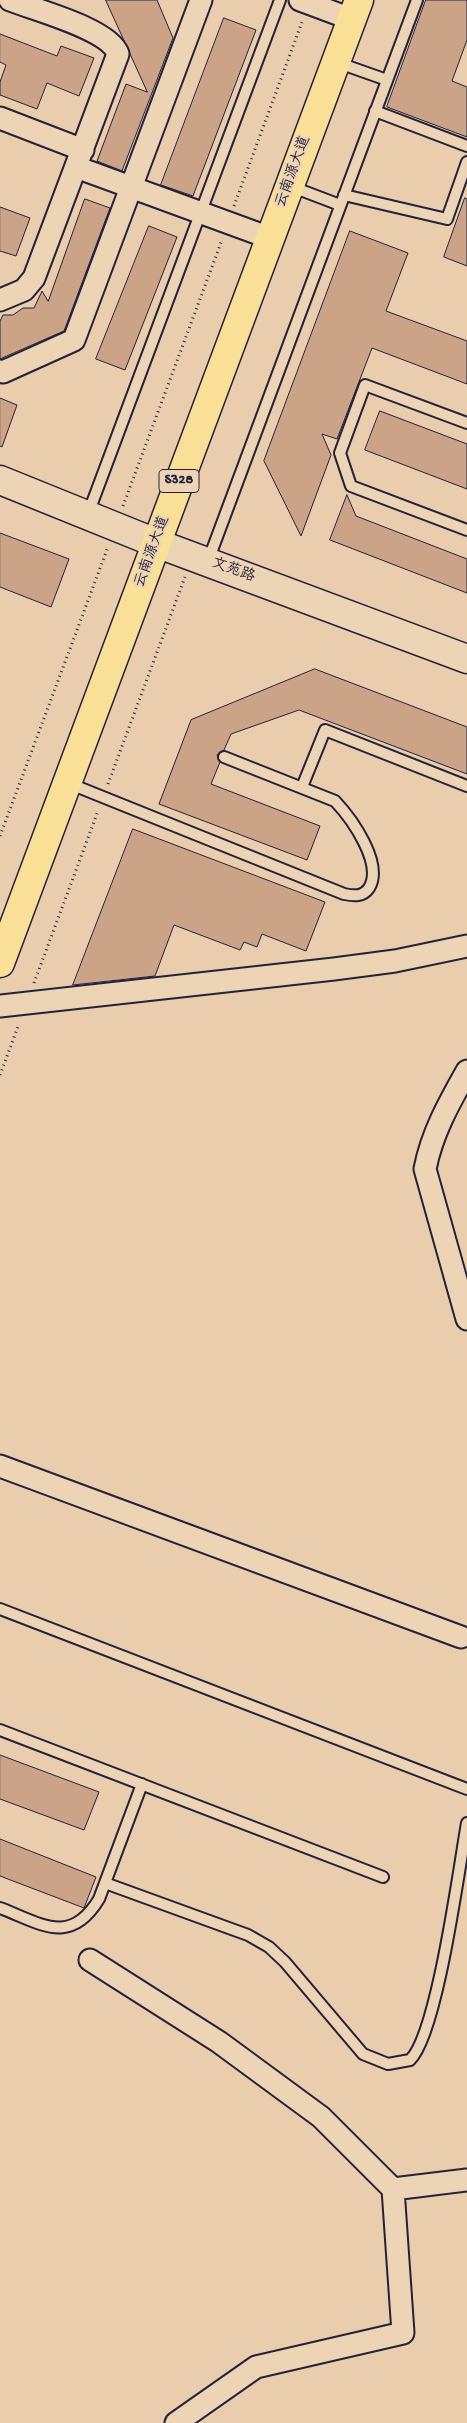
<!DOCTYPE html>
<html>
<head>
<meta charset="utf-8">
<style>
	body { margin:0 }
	canvas { display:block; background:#e9cdad }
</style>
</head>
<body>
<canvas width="467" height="2423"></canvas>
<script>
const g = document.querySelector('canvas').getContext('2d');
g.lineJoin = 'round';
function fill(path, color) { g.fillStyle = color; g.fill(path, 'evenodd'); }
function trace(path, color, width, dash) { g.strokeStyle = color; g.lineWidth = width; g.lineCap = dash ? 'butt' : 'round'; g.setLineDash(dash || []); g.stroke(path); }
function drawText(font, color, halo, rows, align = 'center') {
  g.font = font + ' "Gochi Hand","LXGW WenKai TC",sans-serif'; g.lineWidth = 4.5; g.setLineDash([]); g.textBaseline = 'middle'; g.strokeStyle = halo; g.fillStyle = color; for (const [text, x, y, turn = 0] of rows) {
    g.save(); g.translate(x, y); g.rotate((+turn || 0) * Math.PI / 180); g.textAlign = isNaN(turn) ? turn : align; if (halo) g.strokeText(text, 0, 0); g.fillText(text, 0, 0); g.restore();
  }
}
const building = new Path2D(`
	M106,0H157L173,38L122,171L97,161L126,84L147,92Z
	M426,0H467V40L452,81L467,87V137L387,107Z
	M224,18L256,30L193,196L161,185Z
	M0,34L57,56L61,46L94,58L79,96L47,83L37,109L0,95V82L6,65L0,62Z
	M465,198L467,199V266L444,257Z
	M85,199L110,208L64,331L0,359V321L3,315H13L23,308H34L42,291L48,301Z
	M0,207L30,218L16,256L0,251Z
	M149,226L177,237L125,370L96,359Z
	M350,231L408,253L386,311L467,341V384L372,348L337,439L322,434L331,455L301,536L264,461Z
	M0,398L17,405L2,447L0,446Z
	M380,411L467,444V489L365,450Z
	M347,495L356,516L467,559V593L330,540Z
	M0,533L69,559L51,607L0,587Z
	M315,669L467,727V774L299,710L231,734L224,750L217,755L220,762L211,784L320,826L307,860L159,804L191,720Z
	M133,829L325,902L306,951L262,934L257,947L244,942L240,950L174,925L155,976L73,985Z
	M0,1755L99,1792L84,1830L0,1799Z
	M0,1839L96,1877L84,1908L0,1876Z`);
const path = new Path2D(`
	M234,206L302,22
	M123,506L222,240
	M108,784L185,577
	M0,836L108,547
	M34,983L98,811
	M0,1075L19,1024`);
const lane = new Path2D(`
	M336,62L387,80
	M375,111L467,146
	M290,186L340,205
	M344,195L447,219L467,162
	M467,423L365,385L340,453L351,486L467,530
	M88,514L280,0
	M208,561L417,0
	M68,783L344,894C354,896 363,897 369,888C384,864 352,819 335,801L224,757
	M302,787L325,730L467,786
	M0,1609L467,1789
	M0,1730L383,1877
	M105,1883L248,1935L269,1947L285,1962L363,2054L388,2064L410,2060C437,2035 459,1868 467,1823
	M0,1908C40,1923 70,1947 99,1899L142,1784`);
const street = new Path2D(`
	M300,0L351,19
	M0,118L83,150
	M76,167L270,238
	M0,300L24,290L34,278L118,54C110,29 35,10 10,0
	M0,371L3,372L74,340L201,0
	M0,1006L334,969L395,961L467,946
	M467,1071C449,1103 432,1133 425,1169L467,1319
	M0,1466L461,1637
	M90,1960L219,2042L321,2117L393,2189
	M176,2423L256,2367L403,2333L393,2189L467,2180`);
const secondary = new Path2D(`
	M0,480L156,543L467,659`);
const primary = new Path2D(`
	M0,963L359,0`);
const shields = [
	[179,481,40]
];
const shieldNames = [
	["S328",179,481]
];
const streetNames = [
	["云南源大道",294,172,-70],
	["云南源大道",153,552,-70],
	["文苑路",233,571,20]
];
fill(building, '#cba487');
trace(building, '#22223b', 1);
trace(lane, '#22223b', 14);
trace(street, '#22223b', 25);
trace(secondary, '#22223b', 31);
trace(primary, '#22223b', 31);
trace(path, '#22223b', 3, [1, 4]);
trace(lane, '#ecd4b4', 10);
trace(street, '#ecd4b4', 21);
trace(secondary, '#ecd4b4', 28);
trace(primary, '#fadf96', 28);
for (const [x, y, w] of shields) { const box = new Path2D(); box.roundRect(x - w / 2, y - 11.5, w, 23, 4); g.fillStyle = '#ecd4b4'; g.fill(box); trace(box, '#22223b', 1); }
drawText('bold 14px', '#22223b', null, shieldNames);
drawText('15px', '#22223b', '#ecd4b4', streetNames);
</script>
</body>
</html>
